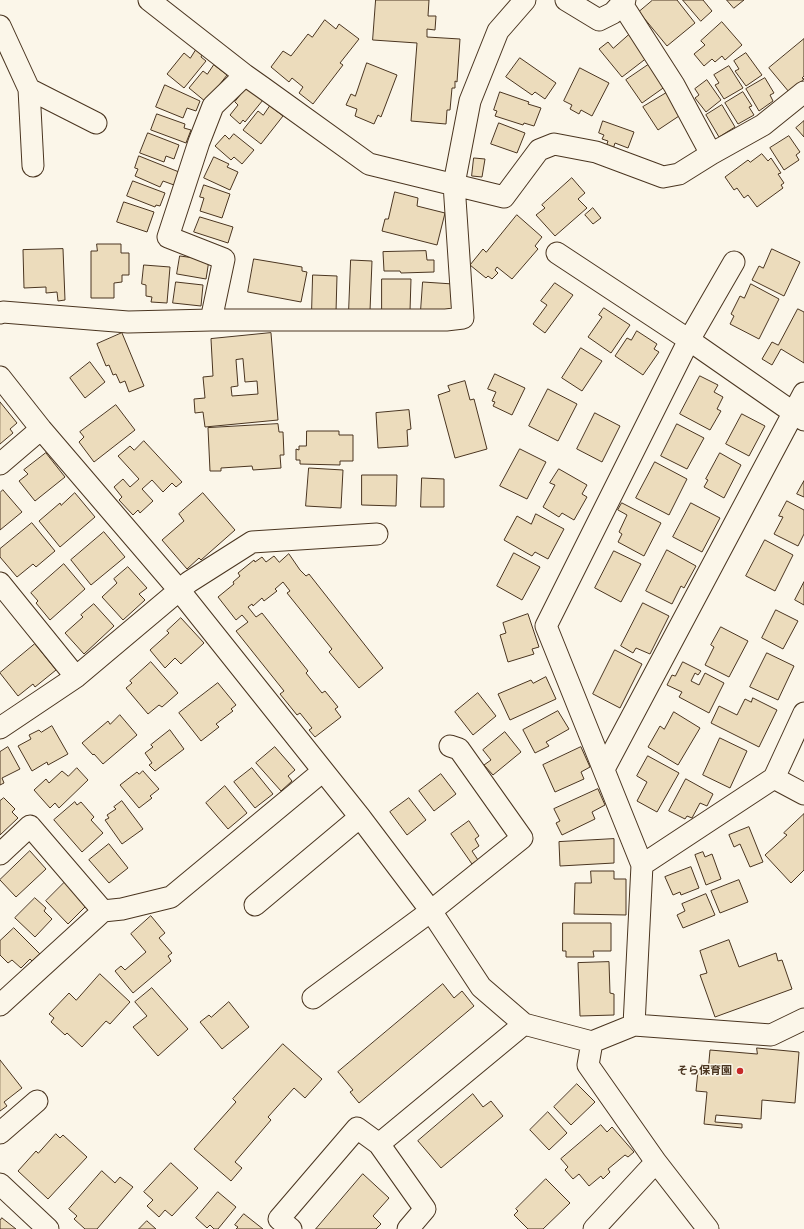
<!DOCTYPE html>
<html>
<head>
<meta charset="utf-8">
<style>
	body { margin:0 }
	canvas { display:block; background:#fbf6e9 }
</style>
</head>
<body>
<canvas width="804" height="1229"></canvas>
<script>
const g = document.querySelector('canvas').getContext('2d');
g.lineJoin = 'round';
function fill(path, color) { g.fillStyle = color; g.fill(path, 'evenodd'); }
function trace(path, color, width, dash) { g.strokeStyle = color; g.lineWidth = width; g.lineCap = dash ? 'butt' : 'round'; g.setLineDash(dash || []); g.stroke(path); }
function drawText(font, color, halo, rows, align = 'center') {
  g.font = font + ' "Noto Serif","Noto Sans JP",serif'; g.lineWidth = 3; g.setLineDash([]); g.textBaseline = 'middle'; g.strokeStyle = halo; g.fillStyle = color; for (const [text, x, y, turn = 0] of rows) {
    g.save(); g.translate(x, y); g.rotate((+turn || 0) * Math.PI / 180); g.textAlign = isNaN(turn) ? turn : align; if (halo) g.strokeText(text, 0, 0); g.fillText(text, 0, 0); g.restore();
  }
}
const building = new Path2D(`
	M376,0H429L428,16H436L435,30L427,29V37L460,39L457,82L455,81V88H452L450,110H447L446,124L411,121L417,43L373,40Z
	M653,0H677L695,23L667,46L639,12Z
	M683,0H703L712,11L701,21Z
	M727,0H744L734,8Z
	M325,20L336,29L339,24L359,39L340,63L343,65L313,104L299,93L303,87L292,78L289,82L271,67L283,51L291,56L308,34L312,37Z
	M722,22L742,45L725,60L722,56L715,62L712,59L704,66L694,54L705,45L701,41Z
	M630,34L648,57L622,77L599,49L608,42L613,48Z
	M804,39V76L802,78L804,79L789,92L769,68Z
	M196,50L202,55L201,57L206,61L184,88L167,74L184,53L190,58Z
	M746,53L762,75L746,86L735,71L739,69L734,61Z
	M520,58L556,83L545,99L535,92L532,95L506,77Z
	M367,63L397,75L381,117L378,115L374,124L355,116L357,109L346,105L351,94L355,96Z
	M651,63L666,86L642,103L626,80Z
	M214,65L227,75L206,102L189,88L203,71L207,74Z
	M729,66L743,88L724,99L715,85L719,83L714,75Z
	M580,68L609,83L592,116L581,110L579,114L570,109L572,105L564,101Z
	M765,78L774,93L770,95L773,101L759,111L746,89Z
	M707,80L721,100L706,112L695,98L699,95L695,89Z
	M165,85L200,101L196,111L187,108L183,118L156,107Z
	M247,87L263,100L245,122L243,120L240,124L230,115L238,105L235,102Z
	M500,92L529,102L528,104L541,108L534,126L524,123L523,125L495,116L497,111L494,110Z
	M668,92L682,114L658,130L643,107Z
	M743,92L752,106L749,107L754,115L738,124L725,103Z
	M722,105L735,127L719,137L706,115Z
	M270,106L283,116L261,144L243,130L258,111L263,115Z
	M157,114L185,124L184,128L191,130L186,143L151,130Z
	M603,121L634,132L628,148L615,143L613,149L606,147L608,141L602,139L604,135L599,133Z
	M804,121V137L796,128Z
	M499,123L525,133L517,153L491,144Z
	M148,133L179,145L174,159L166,156L164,162L140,153Z
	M234,134L254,150L242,164L234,157L231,160L215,146L225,135L229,139Z
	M789,136L800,152L796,155L799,160L784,170L770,148Z
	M762,154L768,161L771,158L781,173L778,174L784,183L781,185L783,188L757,207L748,195L744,198L737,188L734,190L725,177L748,160L750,162Z
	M139,156L179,172L174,185L163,181L160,187L135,176L138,169L135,168Z
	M214,157L229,164L227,167L238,172L230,190L204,178Z
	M474,158L485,159L482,177L472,176Z
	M572,178L585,193L578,199L587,208L555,236L536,215L545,208L542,205Z
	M133,181L165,193L160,206L156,205L155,207L127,196Z
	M204,185L230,194L222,218L200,211L204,198L200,197Z
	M395,192L418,198L417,206L445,213L437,245L382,231L385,219H388Z
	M124,202L154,212L147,232L117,222Z
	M593,208L601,218L593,224L585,215Z
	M517,215L542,237L535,246L538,249L512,279L497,267L495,270L498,273L492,279L488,276L486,278L470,265L483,249L486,252Z
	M200,217L233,227L228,243L194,232Z
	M97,244H121V253H129V275H122V282L114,283V298H91V251H97Z
	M63,249L65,300L58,301L57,292L46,293V287L24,288L23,250Z
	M772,249L800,262L784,296L752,280L759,266L763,268Z
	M426,251L427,260H434V272L401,273L400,271H384L383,252Z
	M180,256L209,260L206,279L177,274Z
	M254,259L302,267V271L307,272L301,302L248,292Z
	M351,260L372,261L370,311H349Z
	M144,265L170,267L167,303L151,302L152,297L146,296V285L142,284Z
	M313,275L337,276L336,312L312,311Z
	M382,279H411L410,311L382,314Z
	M176,282L203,285L201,306L173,303Z
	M423,282L453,284L455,312L421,310Z
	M555,283L573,295L545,333L533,324L547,305L541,301Z
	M751,284L779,299L759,339L730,324L734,316L731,314L740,296L744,298Z
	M604,308L630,325L611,353L588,337L602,317L599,315Z
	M798,309L804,312V363L781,349L772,365L762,359L772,342L778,345Z
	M637,331L657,344L654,349L659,352L643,375L615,356L627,338L631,340Z
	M122,333L144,386L129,392L125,381L120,383L116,374L113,375L109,365L106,366L97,344Z
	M271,333L278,420L205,427L203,412L195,413L194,399L205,398L203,377L213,376L211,339ZM243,359L245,382L257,381L258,394L232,396L231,387L238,386L236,360Z
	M581,348L602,361L582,391L562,378Z
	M90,362L105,382L85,398L70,378Z
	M495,374L525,388L512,415L493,406L495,402L492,401L496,392L488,389Z
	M700,376L718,385L714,392L723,397L717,409L721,411L710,430L680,414Z
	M465,381L470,400L474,399L487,449L455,458L438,395L450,391L448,386Z
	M548,389L577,404L558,441L529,426Z
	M0,402L17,423L10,429L13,433L0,444Z
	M116,405L135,430L94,462L79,442L84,437L80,432Z
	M409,410L411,429L407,430L408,446L378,448L376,413Z
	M595,413L620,426L602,462L577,449Z
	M742,414L765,426L749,456L726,444Z
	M278,424L279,432H283L284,455H280L281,468L253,470L252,466L221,468V471H210L208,428Z
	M677,424L704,438L687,469L661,456Z
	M307,431H339V435H353V461H340V465L300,464V460H296V449L299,450V446H306Z
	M144,441L182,482L176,487L172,483L163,492L152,480L142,489L153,501L140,513L138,510L133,515L119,500L122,497L114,487L123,479L130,487L139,479L118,456L130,446L134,450Z
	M520,449L546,462L527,499L500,486Z
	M46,453L65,477L35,501L19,481L28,474L24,470Z
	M720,453L741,465L724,498L704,487L708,480L706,479Z
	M655,462L687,479L669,515L636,498Z
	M309,468L343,470L341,508L306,506Z
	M559,469L587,485L582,494L587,497L574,520L562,513L559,517L543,507L555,485L550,483Z
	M362,475H397L396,506L362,505Z
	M422,478L444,479V507H421Z
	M804,481V497L797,494Z
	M3,490L22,512L0,530V493Z
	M75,493L95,517L60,547L39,521L60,503L61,505Z
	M203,493L235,530L201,560L199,558L187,569L162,540L184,521L179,514Z
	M787,501L804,510V534L798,546L774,534L783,517L779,516Z
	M622,503L661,523L644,556L618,542L622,534L619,532L627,515L618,510Z
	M691,503L720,518L702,552L673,537Z
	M536,514L564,529L548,559L535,552L532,556L504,540L517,516L531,524Z
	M32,523L55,551L36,567L33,564L17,577L0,557V549Z
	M104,532L125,557L91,585L71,560Z
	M765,540L793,555L775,591L746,576Z
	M667,550L696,566L684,588L681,586L672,604L646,591Z
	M614,551L641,564L621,602L595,588Z
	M514,553L540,567L522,600L497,586Z
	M289,554L300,570L306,576L309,574L383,668L359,688L329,652L332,649L287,593L290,591L283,582L275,589L277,591L264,601L262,598L253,606L252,604L248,607L256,617L262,613L308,671L306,673L322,693L325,691L338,707L335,709L341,717L315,737L309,730L312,728L300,713L297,715L280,694L284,691L236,631L248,622L242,615L236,620L218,597L234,584L233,582L240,576L238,573L254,560L255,562L262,557L266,562L274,556L279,562Z
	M64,564L85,589L50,620L36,603L38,601L31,593Z
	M128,567L147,588L139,594L145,600L123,620L102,597L117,583L114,579Z
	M804,582V605L795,600Z
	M643,603L669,616L650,654L636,648L633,653L621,646Z
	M94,604L114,626L84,654L65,633L83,617L81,615Z
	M776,610L798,621L783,649L762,638Z
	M528,614L539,647L532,649L534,654L508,662L500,635L506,633L503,623Z
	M181,618L204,643L181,664L175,658L165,668L150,650L169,633L167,631Z
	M721,627L748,641L729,677L705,665L714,647L711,645Z
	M35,644L56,670L35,687L33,684L18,696L0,673Z
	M615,650L642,664L620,708L593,694Z
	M767,653L794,666L778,700L750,687Z
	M151,662L178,693L162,707L159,705L148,714L126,688L132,683L130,681Z
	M683,662L701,671L698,675L695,673L691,681L699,685L705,673L724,683L709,713L679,697L682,692L667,685L672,675L675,676Z
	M546,677L556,699L510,720L498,694L531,680L533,683Z
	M218,683L236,705L231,709L233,711L216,724L219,727L201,741L179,713Z
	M478,693L496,716L473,735L455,712Z
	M753,698L777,710L759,747L711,723L719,706L737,715L745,699L751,702Z
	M558,711L569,729L546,742L549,746L535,753L523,730Z
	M674,712L700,728L678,765L648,747L660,726L664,729Z
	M120,715L137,735L103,764L94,754L93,755L82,743L108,721L110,724Z
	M52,726L68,754L48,765L47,762L32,771L18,746L31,739L29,735L39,730L41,732Z
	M170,730L184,749L155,771L149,765L152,763L145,753L153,747L151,745Z
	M505,732L521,752L493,775L484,765L491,760L483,750Z
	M720,738L747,751L730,788L703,775Z
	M8,747L20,769L2,778L4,783L0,785V752Z
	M275,747L295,770L288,776L292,781L281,791L256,763Z
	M581,747L590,767L581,772L584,779L555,792L543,765Z
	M648,756L679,773L657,812L637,801L647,782L637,776Z
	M77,768L88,780L59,808L55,803L50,808L34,790L46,779L49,783L62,771L68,776Z
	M252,768L273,794L255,808L234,782Z
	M143,771L159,789L150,796L152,798L139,808L120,785L137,772L139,774Z
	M441,774L456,794L434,811L419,791Z
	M686,779L713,794L707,806L700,803L692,818L687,816L685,819L669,811Z
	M225,786L247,813L228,829L206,803Z
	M598,789L605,805L592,812L595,819L562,835L556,823L560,821L554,809Z
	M4,798L15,809L12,812L18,818L0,835V801Z
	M409,798L426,820L407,835L390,812Z
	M122,801L143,829L122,844L105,820L109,818L107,815L116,809L114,807Z
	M75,802L77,805L81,802L94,817L91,820L103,833L82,852L54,820Z
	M804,814V870L791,883L765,855L787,835L784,833Z
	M469,821L479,836L475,839L479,846L472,851L478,860L472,864L451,834Z
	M749,827L763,862L750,867L740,844L734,847L729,835Z
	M614,839V863L560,866L559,842Z
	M109,844L128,868L109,883L89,860Z
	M30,851L46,869L16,897L0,880Z
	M703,852L705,857L712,854L721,879L706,885L695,855Z
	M691,867L699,888L681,895L680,892L673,895L665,877Z
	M591,871H614V879H626V915L574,914L575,883H591Z
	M739,880L748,902L720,913L711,891Z
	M65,882L88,904L68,924L46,901Z
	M706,894L715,915L683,928L677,915L685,911L682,904Z
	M35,898L46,908L44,911L52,919L35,937L15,918Z
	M151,916L165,933L159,938L172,953L168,956L171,961L133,993L115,971L121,966L125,970L146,952L131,934Z
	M563,923H611V951H593L594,957H566V951H563Z
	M14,928L40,954L32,961L30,959L21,968L12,960L8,963L0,955V941Z
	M729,940L739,967L776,953L778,961L782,960L792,989L715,1017L700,975L707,973L700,951Z
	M609,962L610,993L614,994V1015L580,1016L578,963Z
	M100,974L130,1002L110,1024L106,1021L82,1047L67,1033L65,1035L51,1022L54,1018L49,1014L69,993L76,1000Z
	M443,984L454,998L462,991L474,1006L359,1103L350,1092L353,1090L338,1072Z
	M152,988L188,1029L158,1056L133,1027L147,1016L135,1002Z
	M229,1002L249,1027L222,1049L200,1022L209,1015L211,1017Z
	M283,1044L322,1079L305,1098L294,1088L268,1117L271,1120L235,1162L242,1168L231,1181L194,1149L236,1102L233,1099Z
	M757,1048L799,1052L795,1103L762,1100L761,1119L716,1115L715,1122L742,1124V1128L704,1124L707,1092L696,1091L698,1071L708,1072L710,1050L757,1054Z
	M0,1060L22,1088L4,1102L7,1106L0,1111Z
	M577,1084L595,1102L571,1125L554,1107Z
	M473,1094L483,1107L491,1101L503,1116L441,1168L418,1141Z
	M548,1112L567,1133L549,1150L530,1130Z
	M601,1125L607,1132L612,1127L634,1152L628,1157L625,1155L608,1169L610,1172L603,1179L601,1176L589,1186L579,1174L573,1179L565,1170L568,1167L561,1159Z
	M56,1134L60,1138L63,1135L87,1157L48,1199L18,1171L36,1151L38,1153Z
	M171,1163L198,1188L172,1216L165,1210L159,1217L147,1206L153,1200L144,1192Z
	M102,1171L115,1183L120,1177L133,1187L97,1229H85L74,1219L77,1216L69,1209Z
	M363,1174L389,1198L373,1216L381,1224L376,1229H316Z
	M546,1179L570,1203L543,1229H528L514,1215L518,1211L516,1209Z
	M218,1192L236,1207L218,1229H214L210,1225L207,1228L196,1218Z
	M244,1214L263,1229H236L238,1227L235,1225Z
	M2,1218L16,1229H0V1221Z
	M147,1221L156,1229H139Z`);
const minor = new Path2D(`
	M149,0L245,75L262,87L369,164L504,197L539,150L554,144L596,152L663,177L679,174L711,154L763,125L804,92
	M566,0L599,20L613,13L625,0
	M622,4L674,85L711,154
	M0,26L29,89L33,166
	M29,89L96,123
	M557,253L689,340L804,420
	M0,313L3,312L128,322L211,320H446L463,318L454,184L470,101L498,31L525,0
	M211,320L224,259L168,237L199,142L213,106L245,75
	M0,377L41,429L179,590L360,817L431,911L481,987L524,1024L592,1042L634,1025L771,1035L804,1019
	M0,464L41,429
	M0,583L76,677
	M0,728L76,677L189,582L252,542L377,534
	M604,769L804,393
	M774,778L804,794
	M0,854L30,826L103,911
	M642,865L774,778L804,713
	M255,905L360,817
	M313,998L431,911L522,838L459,749L450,746
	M0,1005L103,911L122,909L171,897L323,771
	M634,1025L642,865L546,626L689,340L734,262
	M592,1042L588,1065L656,1162L594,1229
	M0,1133L37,1101
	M379,1144L524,1024
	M656,1162L708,1229
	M0,1184L48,1229
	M291,1229L279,1219L357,1128L379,1144L425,1209L408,1229`);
const markers = [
	[740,1071,4,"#c62828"]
];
const poiNames = [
	["そら保育園",732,1071]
];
fill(building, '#ecdcbc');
trace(building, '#4a3520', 1);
trace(minor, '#4a3520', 23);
trace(minor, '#fbf6e9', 21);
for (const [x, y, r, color] of markers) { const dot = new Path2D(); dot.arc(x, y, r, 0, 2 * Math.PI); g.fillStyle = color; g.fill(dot); trace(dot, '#fbf6e9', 1.5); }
drawText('bold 11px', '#4a3520', '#fbf6e9', poiNames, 'right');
</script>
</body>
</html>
